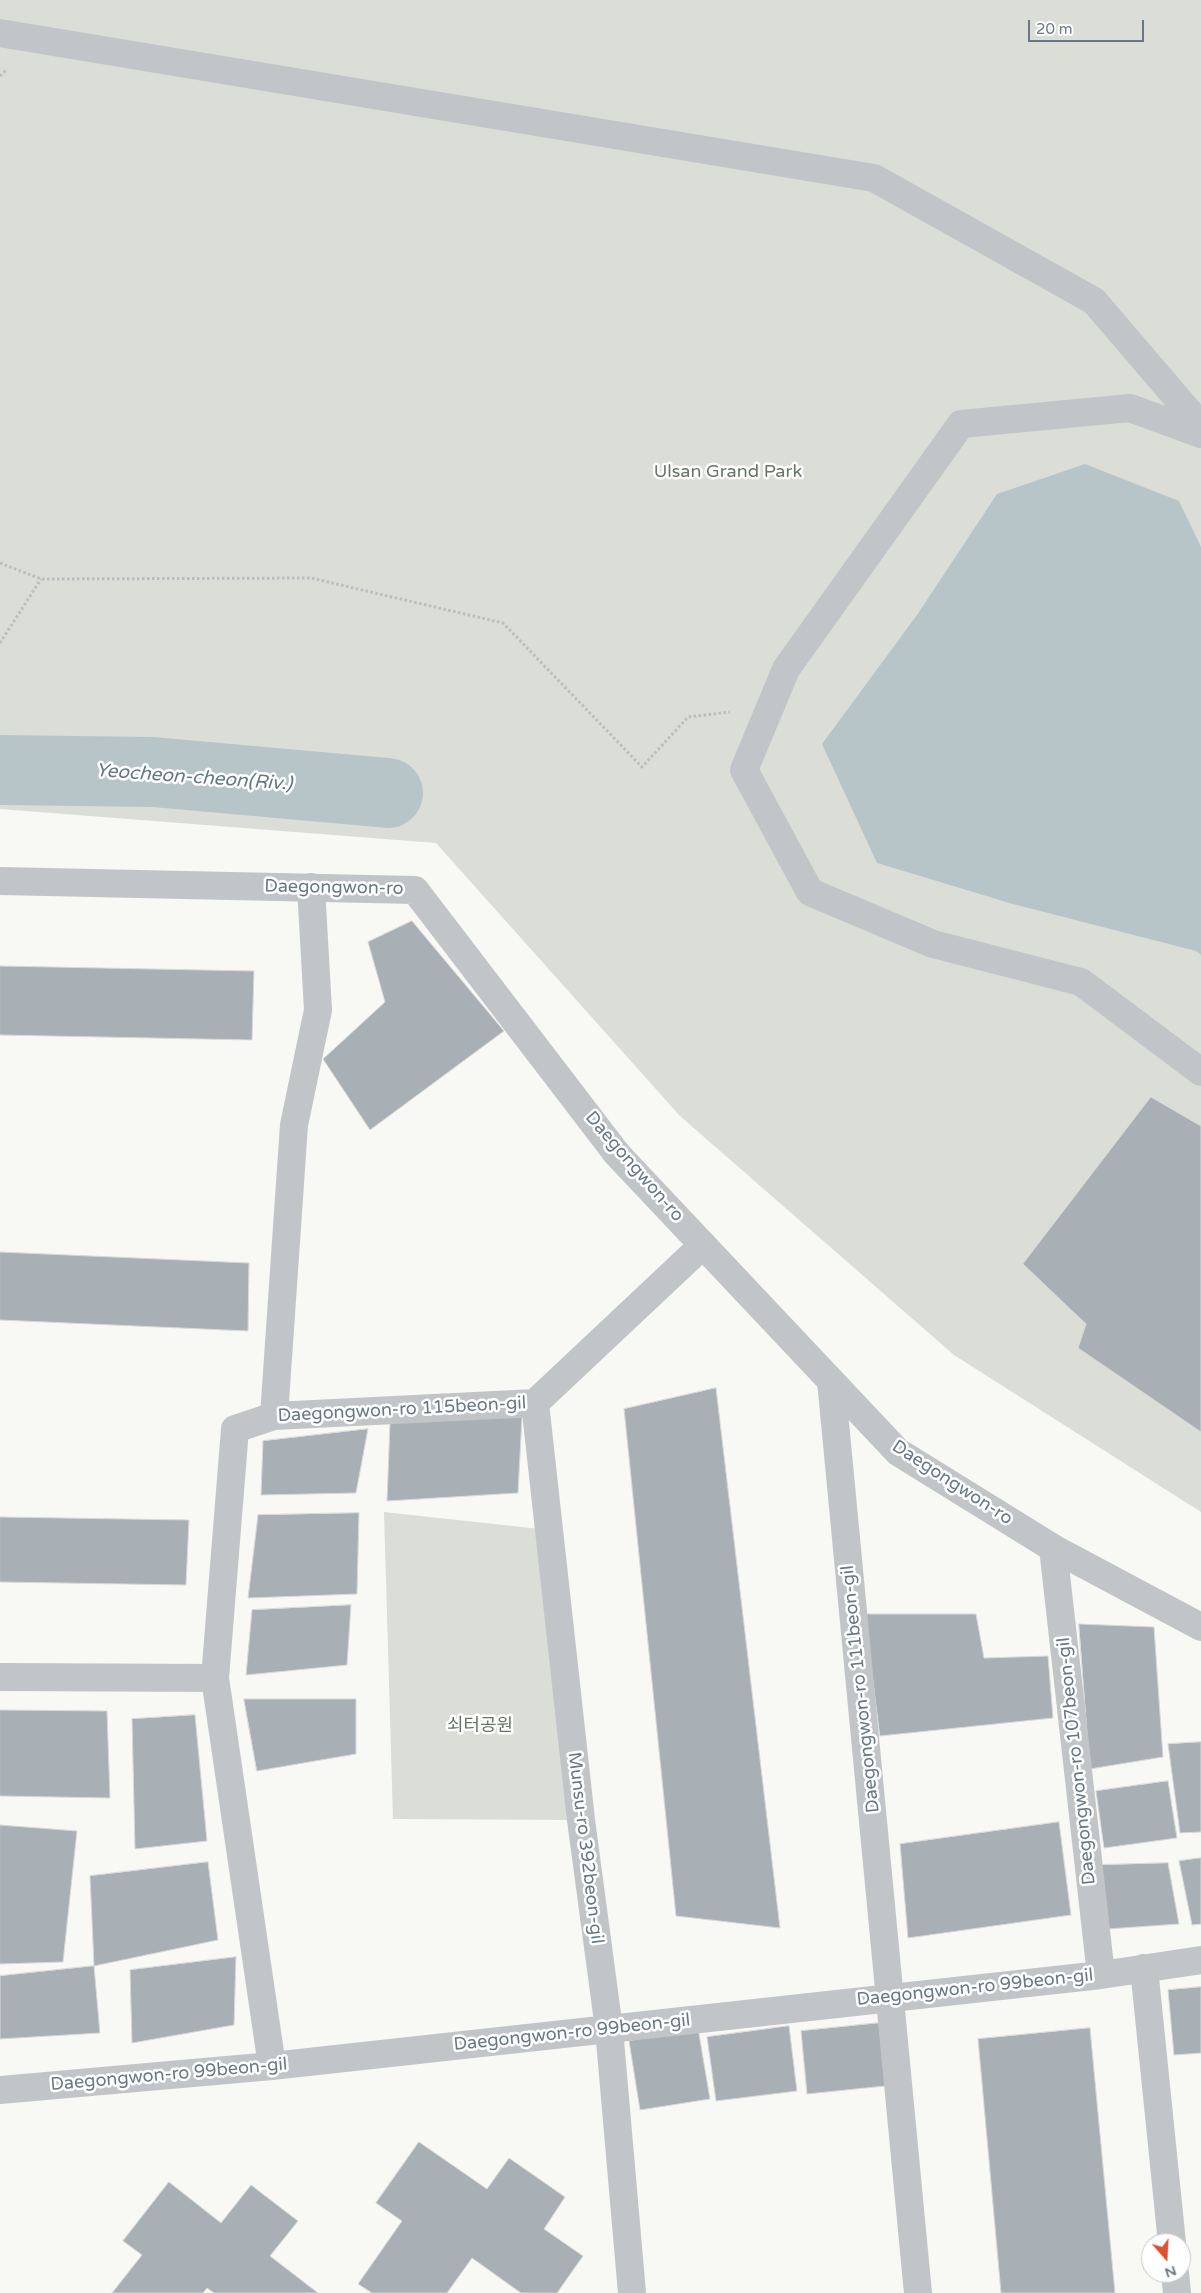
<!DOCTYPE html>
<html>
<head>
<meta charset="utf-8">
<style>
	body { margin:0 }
	#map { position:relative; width:1201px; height:2293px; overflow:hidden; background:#f8f8f5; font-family:"Varela Round",sans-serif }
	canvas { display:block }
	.north { position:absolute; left:1141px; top:2233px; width:50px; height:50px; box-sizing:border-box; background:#fff; border:1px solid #c3c9ce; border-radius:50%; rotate:161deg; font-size:14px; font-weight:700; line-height:20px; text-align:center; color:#687985 }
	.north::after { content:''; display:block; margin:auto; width:18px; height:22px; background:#db5131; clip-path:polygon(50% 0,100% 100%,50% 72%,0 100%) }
	.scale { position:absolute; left:1028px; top:20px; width:116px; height:22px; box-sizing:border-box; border:2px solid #687985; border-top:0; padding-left:6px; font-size:15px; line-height:18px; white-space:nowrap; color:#687985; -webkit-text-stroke:4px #fff; paint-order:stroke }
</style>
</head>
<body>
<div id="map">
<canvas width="1201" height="2293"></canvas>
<div class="north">N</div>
<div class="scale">20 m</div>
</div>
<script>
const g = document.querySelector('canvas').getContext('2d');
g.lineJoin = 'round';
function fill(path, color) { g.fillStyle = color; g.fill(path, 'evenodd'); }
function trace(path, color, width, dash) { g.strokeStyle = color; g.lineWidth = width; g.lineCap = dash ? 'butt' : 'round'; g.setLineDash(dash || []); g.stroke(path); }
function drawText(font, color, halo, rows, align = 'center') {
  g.font = font + ' "Varela Round","Noto Sans KR",sans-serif'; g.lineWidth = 5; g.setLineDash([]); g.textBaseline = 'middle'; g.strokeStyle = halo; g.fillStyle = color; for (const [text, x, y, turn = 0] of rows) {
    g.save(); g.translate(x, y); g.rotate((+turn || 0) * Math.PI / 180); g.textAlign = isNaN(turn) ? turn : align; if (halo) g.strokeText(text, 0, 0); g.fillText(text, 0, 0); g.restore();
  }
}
const green = new Path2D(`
	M0,0H1201V1512L954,1355L680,1116L436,843L0,809Z
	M384,1512L549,1530L581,1820L393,1819Z`);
const water = new Path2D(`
	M1085,464L1179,501L1201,547V955L1196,951L1013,904L877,863L822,744L917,615L997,494Z`);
const river = new Path2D(`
	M0,770L153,772L388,793`);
const building = new Path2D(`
	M412,921L504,1031L370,1130L323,1059L385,1002L368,942Z
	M0,966L254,971L252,1040L0,1035Z
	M1151,1097L1201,1126V1432L1078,1348L1086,1324L1023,1264Z
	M0,1252L249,1263L248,1331L0,1320Z
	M716,1388L780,1928L676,1916L624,1409Z
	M522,1417L518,1493L387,1501L390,1423Z
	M368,1429L356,1493L261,1495L263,1441Z
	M359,1513L357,1594L248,1598L258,1515Z
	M0,1517L189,1520L186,1585L0,1582Z
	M351,1605L347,1665L246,1675L252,1610Z
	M865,1614H976L984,1658L1048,1656L1053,1718L880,1736Z
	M1079,1624L1154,1627L1163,1757L1090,1769Z
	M244,1699H356V1754L257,1771Z
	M0,1710L107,1711L110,1798L0,1796Z
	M195,1715L207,1841L135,1849L132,1719Z
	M1201,1742V1832L1180,1833L1168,1744Z
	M1168,1781L1177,1838L1104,1848L1096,1791Z
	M1059,1822L1071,1915L908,1938L900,1844Z
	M0,1825L77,1831L63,1962L0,1964Z
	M1201,1858V1924L1192,1925L1179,1861Z
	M208,1862L218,1940L94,1966L90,1876Z
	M1168,1863L1179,1924L1107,1929L1099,1865Z
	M236,1957L234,2025L132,2043L130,1970Z
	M94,1966L100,2033L0,2039V1976Z
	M1201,1987V2053L1174,2055L1168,1990Z
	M879,2023L885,2086L807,2094L801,2031Z
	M789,2026L797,2091L716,2101L707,2037Z
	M698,2028L710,2099L640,2110L629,2041Z
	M1090,2028L1115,2293H1001L978,2039Z
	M419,2142L487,2189L509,2158L565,2197L544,2229L583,2256L557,2293H521L472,2258L447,2293H372L358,2284L402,2221L376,2203Z
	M169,2182L221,2223L251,2185L298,2221L270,2256L318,2293H214L207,2288L203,2293H112L142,2255L123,2241Z`);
const path = new Path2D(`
	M0,76L6,70
	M0,563L41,579L311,578L503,623L642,767L688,717L730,712
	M0,643L41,579`);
const pedestrian = new Path2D(`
	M0,33L874,178L1094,301L1201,426
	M1201,434L1130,408L961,424L786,669L744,770L810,892L933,944L1081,982L1201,1072`);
const minor = new Path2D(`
	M831,1381L918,2293
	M535,1403L581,1820L609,2029L632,2293
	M274,1416L294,1125L318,1010L311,887
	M1053,1548L1101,1975
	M0,1677L215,1678
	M1144,1968L1172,2243
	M272,2066L215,1678L235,1429L274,1416L535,1403L703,1245
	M0,2090L272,2066L1101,1975L1201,1960
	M1175,2273L1177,2293`);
const tertiary = new Path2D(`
	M0,881L415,890L617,1154L898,1452L1053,1548L1201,1627`);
const parkNames = [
	["Ulsan Grand Park",728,472],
	["쇠터공원",480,1726]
];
const streetNames = [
	["Daegongwon-ro",334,888,1],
	["Daegongwon-ro",634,1167,49],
	["Daegongwon-ro 115beon-gil",402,1410,-3],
	["Daegongwon-ro",952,1483,33],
	["Daegongwon-ro 111beon-gil",861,1689,-96],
	["Daegongwon-ro 107beon-gil",1077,1761,-96],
	["Munsu-ro 392beon-gil",585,1848,83],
	["Daegongwon-ro 99beon-gil",975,1988,-6],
	["Daegongwon-ro 99beon-gil",572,2033,-6],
	["Daegongwon-ro 99beon-gil",169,2075,-5]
];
const waterNames = [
	["Yeocheon-cheon(Riv.)",194,778,4]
];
fill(green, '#daded6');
fill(water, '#b8c5c8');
trace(river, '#b8c5c8', 70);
fill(building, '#a8b0b6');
trace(building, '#d9d9d7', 1);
trace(path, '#bbbec0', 3, [2.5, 2.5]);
trace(pedestrian, '#c1c5c8', 28);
trace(minor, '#c1c5c8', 28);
trace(tertiary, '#c1c5c8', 28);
drawText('18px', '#677763', '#fff', parkNames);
drawText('18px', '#687985', '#fff', streetNames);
drawText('italic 19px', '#647a80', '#fff', waterNames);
</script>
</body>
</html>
